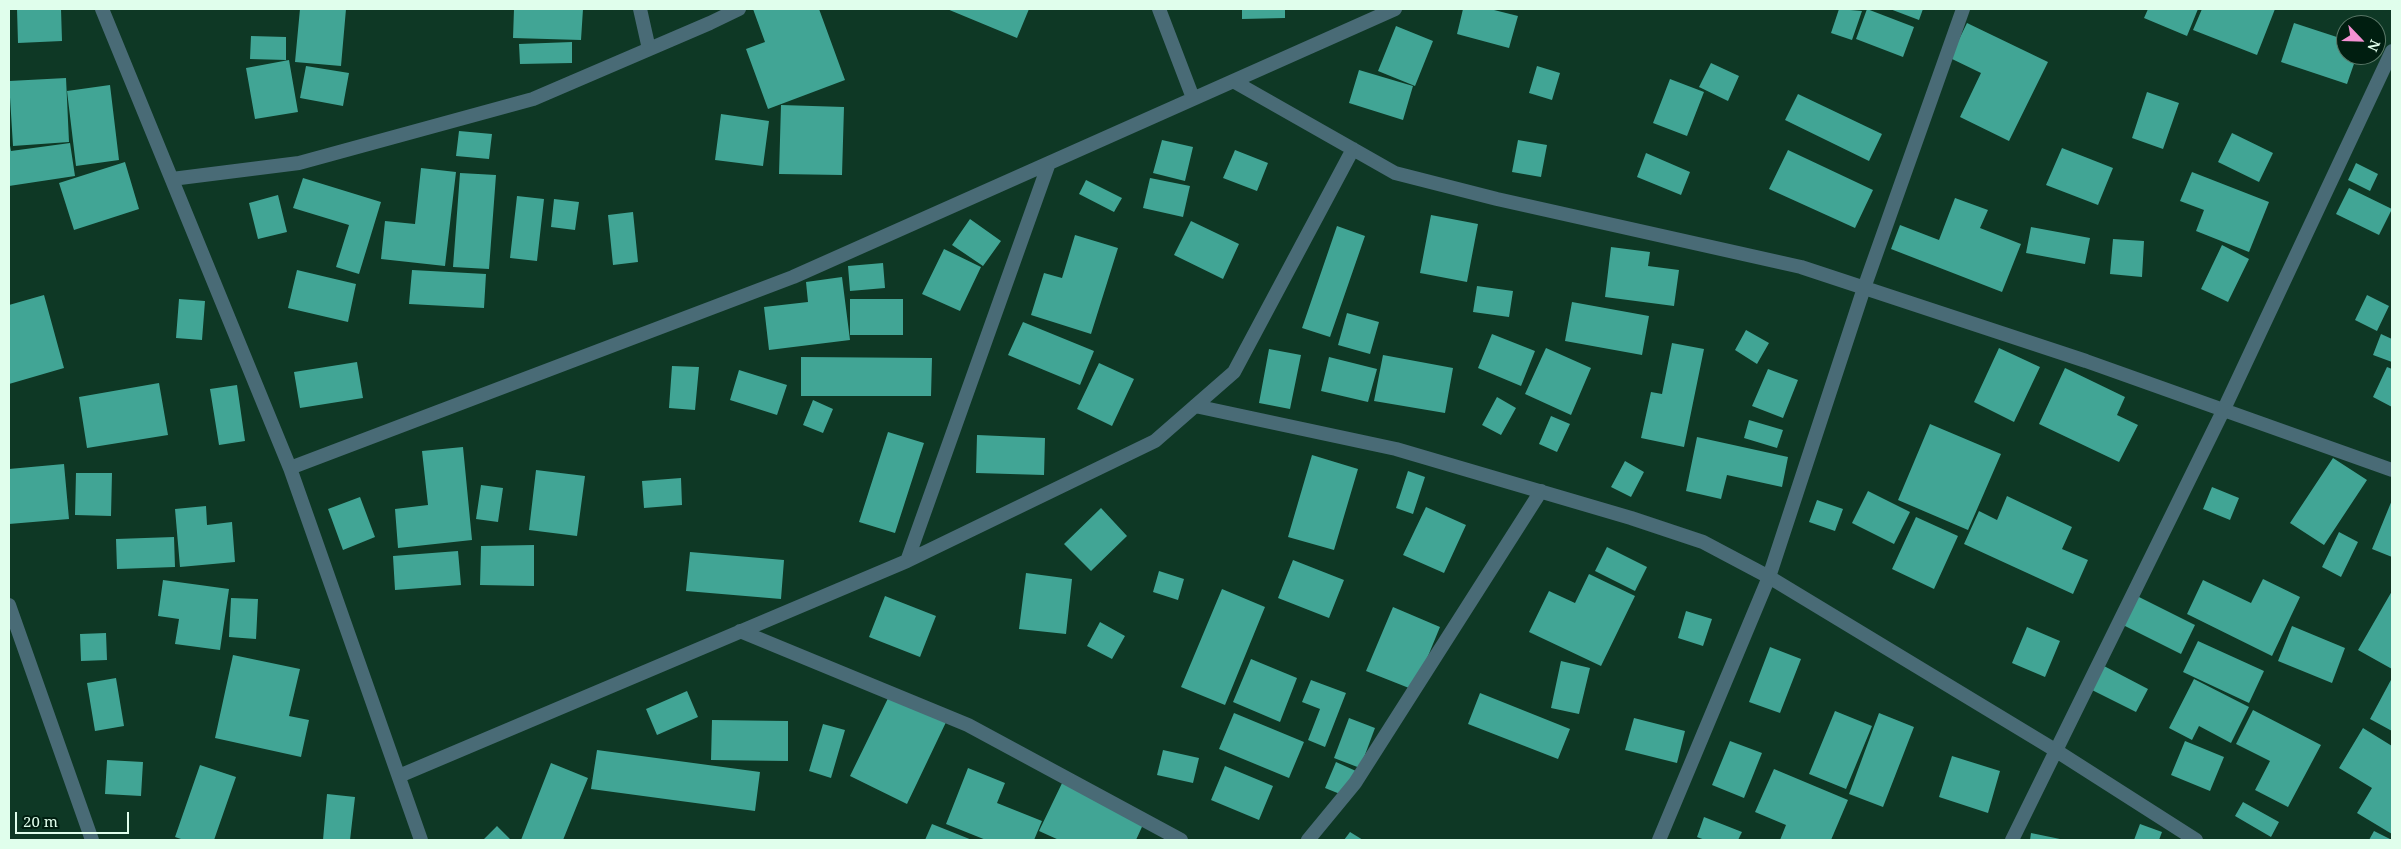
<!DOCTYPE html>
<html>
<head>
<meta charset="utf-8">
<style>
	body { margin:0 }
	#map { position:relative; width:2401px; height:849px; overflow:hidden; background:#0e3825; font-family:"Noto Serif",serif }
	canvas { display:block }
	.frame { position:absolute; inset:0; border:10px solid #e0feec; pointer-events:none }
	.north { position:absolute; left:2336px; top:15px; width:50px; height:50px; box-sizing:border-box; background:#001e10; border:1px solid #5a7868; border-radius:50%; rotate:114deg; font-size:14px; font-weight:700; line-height:20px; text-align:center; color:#e0feec }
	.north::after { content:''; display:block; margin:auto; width:18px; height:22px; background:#f491d3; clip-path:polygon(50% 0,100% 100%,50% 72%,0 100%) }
	.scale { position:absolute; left:15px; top:812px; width:114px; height:22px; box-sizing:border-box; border:2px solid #e0feec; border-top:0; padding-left:6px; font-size:15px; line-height:18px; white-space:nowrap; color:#e0feec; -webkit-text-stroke:4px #001e10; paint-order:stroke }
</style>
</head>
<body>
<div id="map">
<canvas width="2401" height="849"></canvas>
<div class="frame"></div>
<div class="north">N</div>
<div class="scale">20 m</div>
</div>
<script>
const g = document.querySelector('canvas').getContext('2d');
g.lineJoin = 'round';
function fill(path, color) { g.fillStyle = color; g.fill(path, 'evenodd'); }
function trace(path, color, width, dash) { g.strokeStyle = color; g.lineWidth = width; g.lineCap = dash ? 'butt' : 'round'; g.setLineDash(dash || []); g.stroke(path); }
const building = new Path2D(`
	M17,9H61L62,41L18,43Z
	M300,9H346L341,66L295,62Z
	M514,9H583L581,40L513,38Z
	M753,9H819L845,80L768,109L746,49L765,42Z
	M947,9H1029L1017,38Z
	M1242,9H1285V18L1242,19Z
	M1463,9H1490L1518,16L1509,48L1457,34Z
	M1839,9L1862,11L1852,40L1831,33Z
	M1867,9L1914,27L1903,57L1856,39Z
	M1890,9H1923L1919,20Z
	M2148,9H2198L2187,36L2144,18Z
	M2202,9H2275L2257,55L2193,30Z
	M1967,23L2048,62L2009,141L1960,117L1981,73L1950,58Z
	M2294,23L2346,40V55H2357L2347,84L2281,62Z
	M1396,26L1433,41L1415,86L1378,71Z
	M251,36L286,37V60L250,59Z
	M572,42V63L520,64L519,44Z
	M289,60L298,112L255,119L246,68Z
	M1711,63L1739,76L1728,101L1699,87Z
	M306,66L349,73L343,106L300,98Z
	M1537,66L1560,73L1552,100L1529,93Z
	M1359,70L1413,86L1403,120L1349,103Z
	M66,78L69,142L13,146L9,81Z
	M1670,79L1704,92L1687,136L1653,123Z
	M110,85L119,160L76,166L67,91Z
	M2147,92L2179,103L2163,149L2132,138Z
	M1798,94L1882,134L1869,161L1785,120Z
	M781,105L844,107L842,175L779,174Z
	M721,114L769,121L763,166L715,160Z
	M459,131L492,134L489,159L456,156Z
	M2232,133L2273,153L2259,182L2218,162Z
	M9,140L11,151L70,143L75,176L9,186Z
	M1162,140L1193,147L1185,181L1153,173Z
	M1518,140L1547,145L1541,177L1512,172Z
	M2062,148L2113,168L2098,205L2046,185Z
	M1235,150L1268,163L1257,191L1223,178Z
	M1788,150L1873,190L1855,228L1769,189Z
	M1646,153L1690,172L1681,195L1637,177Z
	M125,162L139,209L74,230L59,183Z
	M2356,163L2378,174L2370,191L2348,180Z
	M421,168L456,172L445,266L381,259L385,221L415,224Z
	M2192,172L2269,202L2249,252L2196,231L2204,210L2180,201Z
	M460,173L496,175L489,269L453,267Z
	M303,178L381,202L359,274L336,267L349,225L293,208Z
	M1150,178L1190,186L1183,217L1143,208Z
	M1086,180L1122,198L1114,212L1079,194Z
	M2349,188L2392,209L2379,235L2336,214Z
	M278,195L287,232L258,239L249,203Z
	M517,196L544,199L537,261L510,258Z
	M1955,198L1988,210L1980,228L2021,244L2002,292L1891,249L1900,225L1939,240Z
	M554,199L579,202L575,230L551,227Z
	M633,212L638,262L613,265L608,215Z
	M1431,215L1478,224L1467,282L1420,273Z
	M970,219L1001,241L983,266L952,245Z
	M1191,221L1239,244L1223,279L1174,255Z
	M1337,226L1365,236L1330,337L1302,328Z
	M2031,227L2090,238L2085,264L2026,253Z
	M1075,235L1118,248L1091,334L1031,315L1044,273L1062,278Z
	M2113,239L2144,241L2142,277L2110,274Z
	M2222,245L2249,259L2228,302L2201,289Z
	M1611,247L1650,252L1648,266L1679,270L1674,306L1605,297Z
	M944,249L981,267L960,311L922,294Z
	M883,263L885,288L850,291L848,266Z
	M297,270L356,284L348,322L288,308Z
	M412,270L486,274L484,308L409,304Z
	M842,277L850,340L769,350L764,307L808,302L806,282Z
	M1477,286L1513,291L1509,317L1473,312Z
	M44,295L64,368L9,384V305Z
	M2367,295L2389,306L2377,331L2355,320Z
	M179,299L205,301L202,340L176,338Z
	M850,299H903V335H850Z
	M1572,302L1649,316L1642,355L1565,341Z
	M1347,313L1379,322L1370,354L1338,345Z
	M1023,322L1094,351L1080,385L1008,355Z
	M1746,330L1769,343L1757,364L1735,350Z
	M1492,334L1535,351L1521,386L1478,368Z
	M2381,334L2392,339V362L2373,355Z
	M1672,343L1704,349L1684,447L1641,438L1651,392L1662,394Z
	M1546,348L1591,368L1571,415L1525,394Z
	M1999,348L2040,367L2014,422L1974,402Z
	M1269,349L1301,355L1290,409L1259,403Z
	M1383,355L1453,368L1445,413L1374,401Z
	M801,357L932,358L931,396H801Z
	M1329,357L1377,369L1368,402L1321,391Z
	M357,362L363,398L300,408L294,372Z
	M1099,363L1134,379L1112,426L1077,409Z
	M672,366L699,367L695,410L669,408Z
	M2387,367L2392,369V407L2373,397Z
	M2065,368L2125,397L2117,415L2138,425L2119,462L2039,424Z
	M1768,369L1798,380L1783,418L1752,406Z
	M739,370L787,385L777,415L730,400Z
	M159,383L168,435L87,448L79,397Z
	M237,385L245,441L219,445L210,389Z
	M1497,397L1516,408L1501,435L1482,425Z
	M813,400L833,409L823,433L803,425Z
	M1551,416L1570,424L1557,452L1539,444Z
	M1749,420L1783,430L1777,448L1744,438Z
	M1930,424L2001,454L1968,530L1898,500Z
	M888,432L924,443L895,533L859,522Z
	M977,435L1045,438L1044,475L976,473Z
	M1697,437L1788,457L1782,487L1727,475L1721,499L1686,491Z
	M463,447L472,540L398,548L395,509L428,505L422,451Z
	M1312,455L1358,469L1334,550L1288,537Z
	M2333,458L2367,480L2324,545L2290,523Z
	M1625,461L1644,472L1631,497L1611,487Z
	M64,464L69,519L9,524V469Z
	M536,470L585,476L577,536L529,530Z
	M1408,471L1425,477L1413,514L1396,508Z
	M76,473H112L111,516L75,515Z
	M681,478L682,505L644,508L642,481Z
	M481,485L503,488L498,522L476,519Z
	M2212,487L2239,498L2230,520L2203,509Z
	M1868,491L1910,512L1894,544L1852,523Z
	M2007,496L2072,527L2062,549L2088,560L2073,594L1964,544L1979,511L1997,520Z
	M360,497L375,537L343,550L328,509Z
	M1817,500L1843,509L1835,531L1809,522Z
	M2392,500V557L2372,549Z
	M206,506L207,525L232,522L235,562L180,567L175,509Z
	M1426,507L1466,525L1444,573L1403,555Z
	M1101,508L1127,536L1091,571L1064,544Z
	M1916,517L1958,536L1934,589L1892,569Z
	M2339,532L2358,542L2341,577L2322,567Z
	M174,537L175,567L117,569L116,539Z
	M534,545V586L480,585L481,546Z
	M1607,547L1647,567L1635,591L1595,571Z
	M458,551L461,585L395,590L393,556Z
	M690,552L784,560L781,599L686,591Z
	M1293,560L1344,580L1329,618L1278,598Z
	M1159,571L1184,579L1178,600L1153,592Z
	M1026,573L1072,579L1066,634L1019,629Z
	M1589,574L1635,596L1601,666L1529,632L1549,591L1575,603Z
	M2263,579L2300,597L2272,656L2187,614L2203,580L2251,603Z
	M163,580L229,589L220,650L175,644L179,619L158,616Z
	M1222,589L1265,607L1225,705L1181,687Z
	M2392,591V669L2358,650Z
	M2133,594L2195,625L2181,654L2119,623Z
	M885,596L936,616L920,657L869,637Z
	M231,598L258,599L256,639L229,637Z
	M1393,607L1440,627L1414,690L1366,671Z
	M1686,611L1712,619L1703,646L1678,638Z
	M1100,622L1125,636L1112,659L1087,646Z
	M2292,626L2345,648L2332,683L2278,661Z
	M2027,627L2060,641L2045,677L2012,663Z
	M106,633L107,660L81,661L80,634Z
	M2198,641L2264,671L2249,703L2183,672Z
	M1770,647L1801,659L1780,713L1749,702Z
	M233,655L300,669L289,716L309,720L301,757L215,738Z
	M1251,659L1297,678L1280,722L1233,702Z
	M1561,661L1590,668L1579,714L1551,708Z
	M2104,666L2148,689L2136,712L2092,690Z
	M116,678L124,726L95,731L87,683Z
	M2392,678V731L2370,719Z
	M2194,679L2249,707L2231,743L2199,726L2192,740L2169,728Z
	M1311,680L1346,693L1325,747L1308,740L1320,709L1302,702Z
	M892,690L948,718L907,804L850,776Z
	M687,691L698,717L657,735L646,709Z
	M1480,693L1570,729L1558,759L1468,724Z
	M2253,710L2321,745L2288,807L2255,790L2270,761L2236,744Z
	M1835,711L1872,726L1846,789L1809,774Z
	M1234,713L1304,742L1289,778L1219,749Z
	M1879,713L1914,727L1883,807L1849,794Z
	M1349,718L1375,728L1360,768L1334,758Z
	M1634,718L1685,731L1677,763L1625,750Z
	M712,720L788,721V761L711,760Z
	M823,724L845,730L831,778L809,771Z
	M2363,728L2392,746V834L2357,813L2372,788L2339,768Z
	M1730,741L1762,753L1744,798L1712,785Z
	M2185,741L2224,757L2210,791L2171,775Z
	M597,750L760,772L755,811L591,789Z
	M1163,750L1199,758L1193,783L1157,775Z
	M1952,756L2000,771L1988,813L1939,797Z
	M107,760L143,762L141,796L105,794Z
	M1336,762L1356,771L1345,796L1325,788Z
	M551,763L588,778L563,840H521Z
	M200,765L236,777L214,840H184L175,837Z
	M1225,766L1273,786L1259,820L1211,800Z
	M968,768L1005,783L997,803L1042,821L1034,840H986L946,824Z
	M1774,769L1848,800L1831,840H1780L1786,825L1755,812Z
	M1064,779L1146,818L1136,840H1059L1039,831Z
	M327,794L355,797L350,840H323Z
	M2243,802L2279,822L2271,837L2235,816Z
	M1704,817L1742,832L1738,840H1705L1697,837Z
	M932,824L972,840H925Z
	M2140,824L2162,832L2159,840H2134Z
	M497,826L511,840H483Z
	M2374,831L2392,840H2369Z
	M1350,832L1363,840H1344Z
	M2031,833L2060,839V840H2030Z`);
const minor = new Path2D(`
	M102,9L290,468L421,840
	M640,9L649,49
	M1159,9L1193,98
	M1233,81L1395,173L1497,199L1801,267L2086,361L2392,470
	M172,179L299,163L533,99L710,23L739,9
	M1195,406L1396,449L1631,518L1703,542L1769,577L2055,750L2196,840
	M290,468L793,277L1395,9
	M907,561L1049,163
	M9,605L92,840
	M740,631L968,725L1181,840
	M399,776L907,561L1155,441L1234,372L1353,149
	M1308,840L1355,783L1541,491
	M1659,840L1769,577L1864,288L1963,9
	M2012,840L2224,409L2392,51`);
fill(building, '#41a595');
trace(minor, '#496b76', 14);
</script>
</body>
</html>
